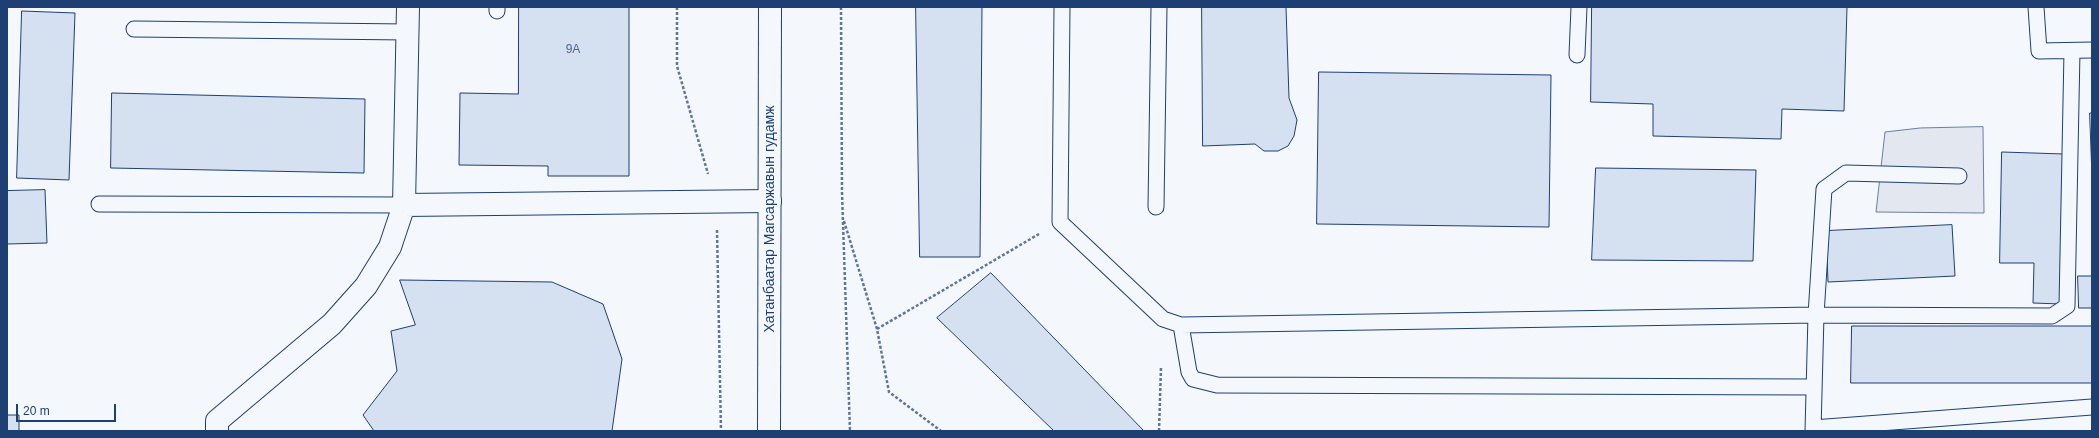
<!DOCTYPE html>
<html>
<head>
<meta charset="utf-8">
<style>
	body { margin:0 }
	#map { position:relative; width:2099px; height:438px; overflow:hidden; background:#f4f7fb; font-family:Arial,sans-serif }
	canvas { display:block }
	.frame { position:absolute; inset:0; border:8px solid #1d3f73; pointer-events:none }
	.scale { position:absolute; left:16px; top:404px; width:100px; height:18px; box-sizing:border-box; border:2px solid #1d3f73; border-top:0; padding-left:5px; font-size:12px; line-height:14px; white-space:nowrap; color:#1d3f73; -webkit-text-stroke:3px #f4f7fb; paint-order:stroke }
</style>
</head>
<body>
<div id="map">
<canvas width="2099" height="438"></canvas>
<div class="frame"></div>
<div class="scale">20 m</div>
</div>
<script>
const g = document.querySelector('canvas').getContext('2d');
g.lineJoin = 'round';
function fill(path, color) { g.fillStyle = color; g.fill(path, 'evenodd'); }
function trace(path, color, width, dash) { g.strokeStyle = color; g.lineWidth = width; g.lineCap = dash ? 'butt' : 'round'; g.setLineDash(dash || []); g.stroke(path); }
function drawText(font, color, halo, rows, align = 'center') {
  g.font = font + ' Arial,sans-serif'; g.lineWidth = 3; g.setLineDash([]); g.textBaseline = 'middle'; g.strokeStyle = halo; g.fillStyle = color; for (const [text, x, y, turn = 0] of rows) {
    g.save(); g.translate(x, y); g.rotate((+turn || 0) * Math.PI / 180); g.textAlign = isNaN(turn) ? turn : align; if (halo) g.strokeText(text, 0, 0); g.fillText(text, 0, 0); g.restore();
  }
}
const parking = new Path2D(`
	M1983,127L1984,213L1876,212L1885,132L1920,128Z`);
const building = new Path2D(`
	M519,7H629V176H548V166L459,165L460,93L518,94Z
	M916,7H982L980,257H920Z
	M1202,7H1286L1289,98L1297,120L1294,136L1288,146L1278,151H1264L1255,144L1203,146Z
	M1592,7H1847L1844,111L1782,109L1781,139L1653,136V104L1591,102Z
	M22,11L75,13L69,180L17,178Z
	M1319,72L1551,75L1549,227L1317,224Z
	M112,93L365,99L364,173L111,168Z
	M2090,113H2092V176Z
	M2002,152L2064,154L2061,304L2033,303L2034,263H2000Z
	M1596,168L1756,170L1753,261L1592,260Z
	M45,190L47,243L7,244V191Z
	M1952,225L1955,276L1828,282L1826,231Z
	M991,273L1144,431H1054L937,318Z
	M2078,276H2092V308H2079Z
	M400,280L552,282L603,304L622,359L612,431H374L363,415L397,371L391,331L415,325Z
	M1852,326H2092V383H1851Z
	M7,415H19V431H7Z`);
const path = new Path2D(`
	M677,7V66L708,174
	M841,7L842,193L850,431
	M844,221L877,329L889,392L941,431
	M717,230L721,431
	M877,329L1039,234
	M1159,431L1161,367`);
const service = new Path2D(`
	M1062,7L1060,222L1163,319L1181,325L1816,315L1813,431
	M2036,7L2039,51L2092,50
	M497,11V7
	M134,29L408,32
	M1577,55L1579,7
	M1959,176L1846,173L1824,189L1816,315L2052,316L2067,306L2072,51
	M99,204L404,205
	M1156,207L1159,7
	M1181,325L1189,372L1193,379L1217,385L1814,387
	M1813,428L2092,407`);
const minor = new Path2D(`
	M404,205L770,201
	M217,431V421L332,324L366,286L390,247L404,205L408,7`);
const tertiary = new Path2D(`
	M769,431L770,7`);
const numberNames = [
	["9A",573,50]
];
const streetNames = [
	["Хатанбаатар Магсаржавын гудамж",770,219,-90]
];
fill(parking, '#e3e8f0');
trace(parking, '#687fa3', 1);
fill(building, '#d5e0f0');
trace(building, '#1d3f73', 1);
trace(service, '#1d3f73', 17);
trace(minor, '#1d3f73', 24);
trace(tertiary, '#1d3f73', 24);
trace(path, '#5e769c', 2.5, [3, 2]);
trace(service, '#f4f7fb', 15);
trace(minor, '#f4f7fb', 22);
trace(tertiary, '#f4f7fb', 22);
drawText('12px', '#4b6792', null, numberNames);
drawText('14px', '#1d3f73', '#f4f7fb', streetNames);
</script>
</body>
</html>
